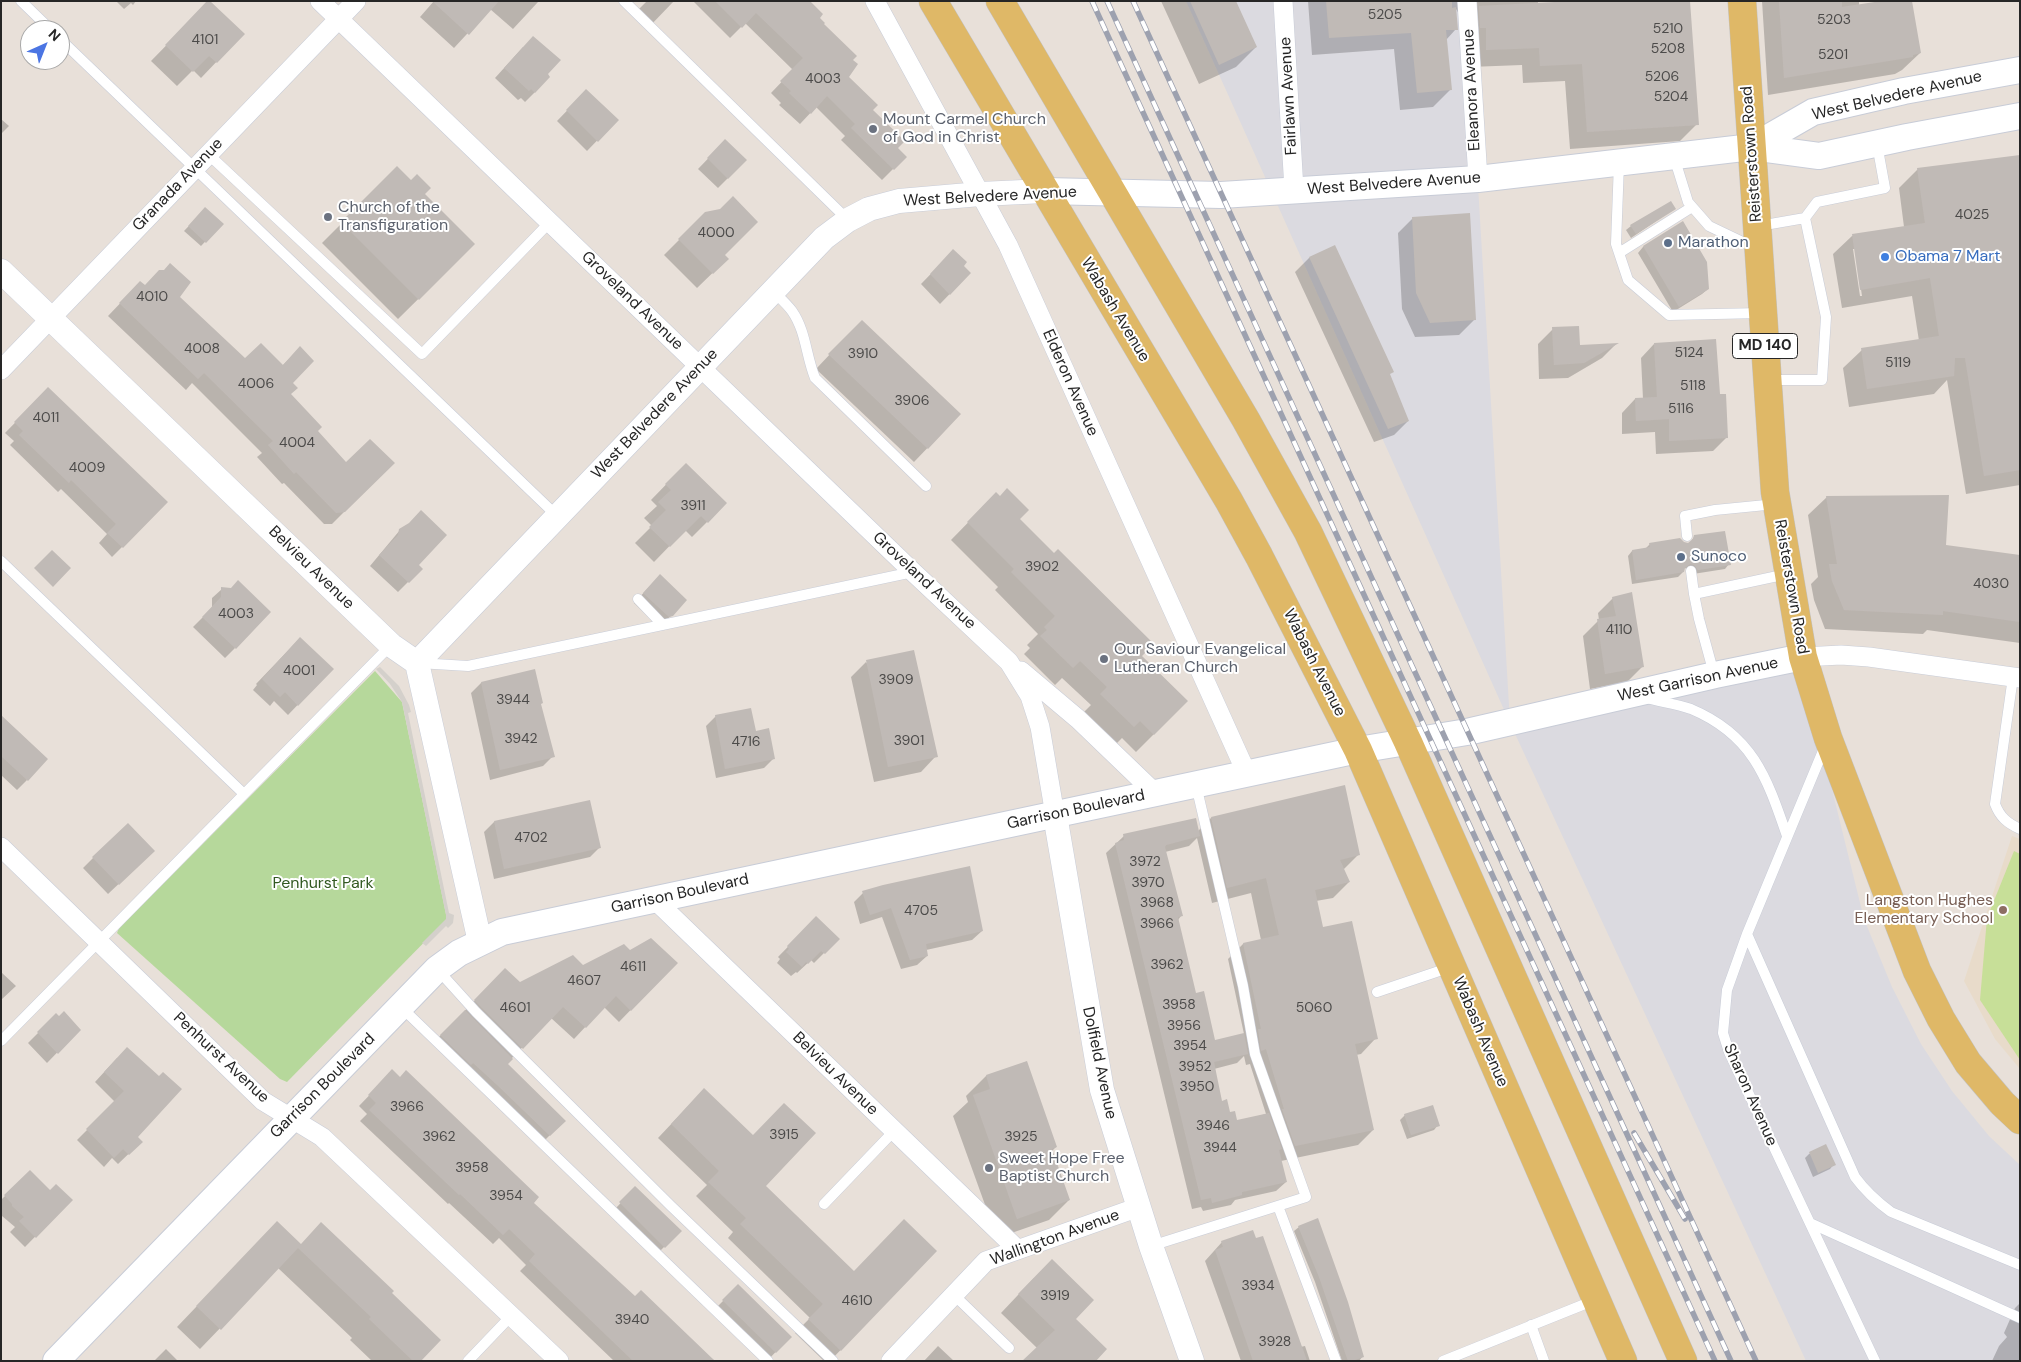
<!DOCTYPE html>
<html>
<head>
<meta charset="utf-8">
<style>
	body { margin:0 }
	#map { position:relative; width:2021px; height:1362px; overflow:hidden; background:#e8e0d9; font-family:"DM Sans",sans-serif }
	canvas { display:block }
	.frame { position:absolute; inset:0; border:2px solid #262626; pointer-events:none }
	.north { position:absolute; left:20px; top:20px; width:50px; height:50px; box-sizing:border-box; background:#fff; border:1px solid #a8a8a8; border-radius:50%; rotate:44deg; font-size:14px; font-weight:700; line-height:20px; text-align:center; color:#262626 }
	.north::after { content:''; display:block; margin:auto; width:18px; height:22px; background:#4b75e3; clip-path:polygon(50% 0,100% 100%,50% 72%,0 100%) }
</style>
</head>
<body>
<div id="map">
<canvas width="2021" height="1362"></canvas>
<div class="frame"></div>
<div class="north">N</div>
</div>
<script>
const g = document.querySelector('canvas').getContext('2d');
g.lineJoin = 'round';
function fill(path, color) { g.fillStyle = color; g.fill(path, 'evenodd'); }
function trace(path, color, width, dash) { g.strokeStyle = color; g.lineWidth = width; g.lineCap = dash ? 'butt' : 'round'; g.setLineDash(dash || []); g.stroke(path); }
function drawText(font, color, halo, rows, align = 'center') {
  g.font = font + ' "DM Sans",sans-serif'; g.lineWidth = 4; g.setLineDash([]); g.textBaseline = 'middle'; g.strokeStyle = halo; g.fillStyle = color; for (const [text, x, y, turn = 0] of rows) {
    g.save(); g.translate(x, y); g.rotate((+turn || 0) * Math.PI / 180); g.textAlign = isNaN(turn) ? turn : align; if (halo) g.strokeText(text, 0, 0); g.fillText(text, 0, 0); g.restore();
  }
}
const industrial = new Path2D(`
	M1186,1H1467L1510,722L1799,656L1864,919L1892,987L1921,1044L1952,1091L1989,1136L2020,1165V1361H1806L1510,723Z`);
const education = new Path2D(`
	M2012,836L2020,839V1069L1995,1039L1964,981Z`);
const green = new Path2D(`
	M375,671L402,702L447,919L287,1082L280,1079L117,933L119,928Z`);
const pitch = new Path2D(`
	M2014,851L2020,854V1060L1980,1000L1987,918Z`);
const plaza = new Path2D(`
	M380,667L399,686L409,705L411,712L408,713L449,913L454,915L453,923L448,928L446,926L426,946L422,943L446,919V915L402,702L390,684L376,669Z`);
const shadow = new Path2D(`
	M116,1H136L133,5L131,3L124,9Z
	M434,1H538V2L513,29L490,9L454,48L420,17Z
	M647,1H674L648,28L634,14Z
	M693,1H808L822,24L852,60L847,77L872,110L896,148L905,157L882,180L841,140L845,136L816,107L800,124L779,105L781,103L771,93L793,70L745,23L730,38Z
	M1161,1H1235L1256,47L1236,67L1199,84Z
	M1308,1H1538V4L1697,124L1680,141L1570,149L1565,81L1523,83L1522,65L1470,67L1461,17L1456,9V29L1446,40L1450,90L1433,107L1400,110L1394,49L1312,55Z
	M1762,1H1859V6L1920,53L1902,70L1895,74L1768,95Z
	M194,17L243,34L201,78L193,70L177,86L151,61Z
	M523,47L546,74L535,92L525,102L521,98L518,100L495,78Z
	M586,91L617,120L587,151L557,121Z
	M1,119L9,126L1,134Z
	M725,141L746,160L718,188L698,169Z
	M2020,157V485L1966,494L1947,380L1934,394L1849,407L1843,368L1862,350L1919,341L1912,296L1842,308L1833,254L1852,236L1904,227L1899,188L1918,169ZM1853,249H1855L1862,296H1860Z
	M397,168L474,244L398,319L322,243Z
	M205,209L222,224L201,246L184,231Z
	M1674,209L1631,238L1626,230L1631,226Z
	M706,213L723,255L727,259L697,288L664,255Z
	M1413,218L1474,320L1459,335L1415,337L1402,309L1398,233Z
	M1682,223L1708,289L1702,294L1673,312L1638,253L1643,247Z
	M1335,247L1408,421L1394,435L1374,442L1295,272L1309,258Z
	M953,251L962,266L970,273L940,304L921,284Z
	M145,286L178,297L245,360L282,366L300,348L289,395L316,431L346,464L393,463L332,524H324L284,483L282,484L257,457L262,453L192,383L186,390L108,316L129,294Z
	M1553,329L1578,346L1616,344L1602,358L1568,378L1539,379L1538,344Z
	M848,335L960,414L914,462L816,369Z
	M1654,344L1719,396L1727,437L1713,451L1656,454L1655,432L1622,434V413L1635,399H1643L1641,358Z
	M48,389L167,502L112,557L99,543L107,534L61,489L58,492L10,445L14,441L5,433Z
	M686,464L726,503L692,537L685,530L654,562L635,543L652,526L644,518L657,506L651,500Z
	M996,494L1140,656L1154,734L1136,752L1122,738L1116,744L1083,713L1091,705L1062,678L1055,685L1024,654L1030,648L1027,645L1038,634L995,590L998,587L951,540Z
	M1827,497L1945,546L2020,557V643L1927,630L1923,634L1825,629L1814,600L1811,584L1818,577L1808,515Z
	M400,530L417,565L421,569L398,592L370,566Z
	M1694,537L1729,564L1725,569L1693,574L1689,569L1684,568L1683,572L1678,577L1632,584L1628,556L1632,551L1645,549L1650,544H1689Z
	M650,586L672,615L661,625L658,626L634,603Z
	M222,589L235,648L225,658L193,627L212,608V598Z
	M1613,598L1642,667L1627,682L1590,689L1583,636L1599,620L1598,613Z
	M300,638L332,669L288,715L274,701L270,706L253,690L257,685L256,684Z
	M866,662L936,756L921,772L874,782L851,677Z
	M534,671L540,704L553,756L543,766L490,780L471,693L481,683Z
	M1,716L27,780L17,790L1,775Z
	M716,716L755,732L774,758L764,768L716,778L706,726Z
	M1344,787L1359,854L1343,870L1349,882L1333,898L1316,901L1322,928L1376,1038L1361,1054L1356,1055L1373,1130L1358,1145L1281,1161L1286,1182L1276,1191L1235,1200L1231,1205L1203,1211L1201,1207L1192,1209L1106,853L1124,836L1198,831L1211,818ZM1197,838L1212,903L1251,893L1261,940L1243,944L1228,959L1244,1034L1214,1042L1195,995L1178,920L1181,916L1165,852L1189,846ZM1244,1056L1246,1065L1250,1064L1266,1114L1236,1122L1221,1102L1214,1069L1237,1063Z
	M494,822L600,847L590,857L494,879L484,832Z
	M93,858L143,861L108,894L83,868Z
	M863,893L982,931L972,940L926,950L927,956L917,965L901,969L882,917L860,924L854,902Z
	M816,918L838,939L814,963L811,960L797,973L796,972L791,976L777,963L780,959L778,957Z
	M630,951L676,963L619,1022L604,1007L574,1039L551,1018L506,1064L564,1121L543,1142L434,1042L494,981L520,983L583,966Z
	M1,972L16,986L1,1000Z
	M56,1015L79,1030L47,1063L28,1043Z
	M117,1058L136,1137L141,1142L118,1164L112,1158L104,1167L77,1140L115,1102L95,1082Z
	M1026,1062L1056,1147L1052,1151L1069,1200L1049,1220L997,1238L953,1116L968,1102L966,1096L986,1076Z
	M383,1081L532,1203L635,1298L715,1361H614L520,1271L526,1265L499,1238L493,1244L449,1203L448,1204L360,1121L367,1114L359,1106Z
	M691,1103L764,1186L854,1272L936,1251L830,1361H824L795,1333L810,1318L728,1238L733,1232L696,1196L707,1185L658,1138Z
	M1405,1115L1438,1125L1434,1130L1407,1139L1400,1120Z
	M1826,1146L1834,1164L1830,1169L1813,1177L1805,1158L1809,1154Z
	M30,1171L50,1192L71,1200L25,1247L10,1232L15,1227L2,1216L1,1200Z
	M635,1188L680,1231L660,1251L616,1208Z
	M1299,1227L1363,1356L1359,1361H1342L1315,1282L1294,1231Z
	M1222,1242L1300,1347L1305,1346L1310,1361H1241L1205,1261Z
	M257,1243L300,1245L390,1293L419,1361H372L350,1340L352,1338L278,1268L200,1349L177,1327Z
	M1034,1278L1093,1300L1037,1348L1001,1313Z
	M738,1286L790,1337L767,1361L714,1310Z
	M2020,1303V1361H1992L1999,1346L2007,1337L2004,1333L2015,1308Z
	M938,1346L954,1361H924Z
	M166,1349L178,1361H154Z`);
const building = new Path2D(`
	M207,1H210L245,34L217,63L209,56L193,72L165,45Z
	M432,1H499L469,35Z
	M715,1H810L823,14L820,18L825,23L824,24L857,56L853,60L858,64L849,77L878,105L873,110L905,141L898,148L907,157L894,170L851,128L855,124L827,96L811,114L789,93L791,91L780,81L803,58L756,13L742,28Z
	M1190,1H1236L1257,47L1219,65Z
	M1326,1H1452V8L1456,7L1458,30H1446L1452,90L1417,93L1411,33L1329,38Z
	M1573,1H1690L1699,125L1587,132L1582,64L1540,66L1539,48L1486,50V28H1480L1479,6Z
	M1779,1H1842V7L1881,1H1912L1921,53L1913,55V57L1784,78Z
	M533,36L561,60L548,74L550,77L535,93L531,89L529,91L504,68Z
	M586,89L619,120L598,142L566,110Z
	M725,139L747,160L728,179L707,158Z
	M2020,155V470L1984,476L1965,358H1955L1954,376L1867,389L1861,348L1939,336L1930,278L1860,290L1852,234L1925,223L1917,168Z
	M397,166L411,180L417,174L431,188L425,194L475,244L419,300L341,222Z
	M733,196L758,222L725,255L729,259L713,274L678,239L705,212L720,209Z
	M1671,201L1676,209L1636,234L1630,225Z
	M205,207L224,224L206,243L188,226Z
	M1470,213L1476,320L1430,323L1416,293L1412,217Z
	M1683,221L1707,262L1709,289L1679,307L1643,246Z
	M1335,245L1394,372L1390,374L1409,421L1388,429L1309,257Z
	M953,249L967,262L964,266L971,273L950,295L930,274Z
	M170,263L191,282L180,297L245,358L261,343L283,365L300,346L314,361L293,383L298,388L291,394L322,427L318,431L346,462L370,439L395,463L345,512L336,513L296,472L294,474L268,445L273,441L204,373L198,379L119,303L140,281L145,285L159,270H164Z
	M862,320L961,414L928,449L828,354Z
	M1579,326L1580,345L1619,343L1584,363L1554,365L1552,327Z
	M1716,339L1720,394H1726L1728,438L1669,441V419L1636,421L1635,398L1657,397L1654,343Z
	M48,387L168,502L123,548L107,533L116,524L71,480L69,483L19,435L23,431L14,422Z
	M686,463L727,503L708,523L701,516L670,547L649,527L666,510L658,502L671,490L665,484Z
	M1007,488L1029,510L1020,519L1054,553L1058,549L1154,644L1142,656L1188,701L1154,735L1140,721L1134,727L1100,694L1107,687L1080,661L1073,668L1040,636L1047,630L1044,627L1055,616L1011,572L1014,569L967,522L996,492L1000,496Z
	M1949,495L1946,545L2020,555V622L1943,611V615L1844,610L1832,581L1829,564H1837L1826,496Z
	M421,510L447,535L419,565L423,569L409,583L379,555L398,535L399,529L409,523Z
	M1725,531L1731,565L1698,570L1694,565L1690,564L1685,568L1684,572L1636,580L1632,550L1650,547L1649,543L1680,538L1684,542L1688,543L1693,539L1694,535Z
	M52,550L71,568L53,587L34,568Z
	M660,574L687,600L673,616L669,617L643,593Z
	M238,580L271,612L236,649L202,617L221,597V587L231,588Z
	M1632,592L1644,667L1605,674L1597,619L1616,616L1612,597Z
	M300,637L334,669L298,706L285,692L280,697L262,679Z
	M914,650L938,757L888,767L866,660Z
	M535,669L543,703L541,704L555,757L500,770L481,682Z
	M751,708L756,731L769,728L775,759L725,769L715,715Z
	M1,715L48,759L28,781L1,756Z
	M1345,785L1360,855L1340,860L1350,882L1315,890L1323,927L1352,921L1378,1039L1355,1044L1374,1130L1295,1146L1282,1109H1284L1266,1049L1261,1051L1258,1029H1261L1243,943L1279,935L1266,878L1227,888L1211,817Z
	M590,800L601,848L504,869L494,821Z
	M1196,818L1200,836L1166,845L1165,847L1183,916L1178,917L1196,993L1204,991L1215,1040L1244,1033L1248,1054L1214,1062L1222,1101L1227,1099L1230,1112L1235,1111L1237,1120L1269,1113L1282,1149L1279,1150L1287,1182L1242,1192V1195L1212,1203L1211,1198L1201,1200L1115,843L1124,840L1123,834Z
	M128,823L155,851L119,885L92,857Z
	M970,866L983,931L926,944L928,956L910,960L891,908L870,915L862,891L883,885Z
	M816,916L840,939L825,954L821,951L808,964L806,962L802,967L786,952L789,949L787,946Z
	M651,938L678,963L631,1011L616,996L586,1028L563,1007L523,1049L474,1000L505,968L520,982L573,955L583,965L624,944L630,950Z
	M465,1010L513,1059L508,1064L566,1121L550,1136L496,1084L473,1063L471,1065L440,1035Z
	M64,1011L81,1030L58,1054L37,1032L56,1013L59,1016Z
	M127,1047L159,1076L163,1072L182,1089L138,1137L143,1142L129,1155L123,1149L114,1158L86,1129L124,1091L104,1072Z
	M1027,1061L1057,1147L1052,1149L1070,1200L1017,1219L973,1095L990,1089L986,1075Z
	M392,1069L400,1077L406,1070L539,1197L534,1203L635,1296L641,1290L715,1361H633L529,1261L535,1254L509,1229L503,1235L460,1194L459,1195L369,1110L376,1103L368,1095Z
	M704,1088L753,1135L784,1103L816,1133L766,1186L854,1271L904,1219L937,1251L841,1351L808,1319L823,1304L740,1224L746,1218L708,1182L719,1171L671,1124Z
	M1433,1105L1440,1126L1411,1135L1404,1114Z
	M1826,1144L1836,1165L1818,1173L1809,1152Z
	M30,1170L50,1190L56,1184L73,1200L36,1238L19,1221L24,1217L12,1206V1204L4,1195Z
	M635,1186L682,1231L665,1248L619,1202Z
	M1318,1218L1348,1302L1364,1357L1352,1361H1348L1319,1277L1298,1226Z
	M277,1221L301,1244L321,1222L394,1291L392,1293L441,1340L421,1361H413L369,1319L371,1317L298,1248L221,1330L196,1306Z
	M1253,1230L1256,1238L1263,1236L1307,1361H1253L1215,1250L1223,1247L1221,1241Z
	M1052,1259L1094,1300L1076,1319L1107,1349L1096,1361H1022L1055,1330L1018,1294Z
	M738,1284L792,1337L776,1353L722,1300Z`);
const service = new Path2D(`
	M21,1L51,30
	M624,1L848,220
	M60,39L557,516
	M208,154L422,354L550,222
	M1674,157L1688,202L1709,226L1755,248
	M1619,163L1616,244L1628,280L1669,315L1762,313
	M1759,226L1805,218
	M1619,253L1692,207
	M773,291C779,297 787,304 792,311C806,331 806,356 815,378L926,486
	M1769,380H1822L1826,317L1805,218L1817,202L1885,188L1877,144
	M1687,536L1685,516L1715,510L1776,504
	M1,561L244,794
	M1691,571L1694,594
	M638,599L663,625
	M418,663L468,666L913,572
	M1714,674L1699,619L1694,594L1787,574
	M2013,677L1995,804C2000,817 2007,823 2020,829
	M1646,698C1661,702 1677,704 1691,709C1753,735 1767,778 1787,836
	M1825,746L1747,934L1727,990L1723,1033L1729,1052L1875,1361
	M1747,934L1855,1177C1866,1192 1876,1201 1891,1212L2020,1265
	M438,970L476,1012L671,1206L833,1361
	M1377,992L1451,967
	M401,1007L768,1361
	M1,1041L391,645
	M824,1204L894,1131
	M1278,1206L1336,1361
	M1810,1223L2020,1318
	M1151,1246L1306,1197L1255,1054L1243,986L1196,785
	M954,1295L1009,1348
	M1531,1325L1544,1361
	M468,1361L511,1316
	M1443,1361L1595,1300`);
const minor = new Path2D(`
	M320,1L913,572L1009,662L1030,696L1040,727L1055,815
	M875,1L1008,245L1247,774
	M1283,1L1294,190
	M1467,1L1478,179
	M1,370L356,1
	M1803,657L1841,655L1869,657L2020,678
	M1021,671L1078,719L1155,793
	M1,847L263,1101L322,1137L559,1361
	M654,899L1017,1249
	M891,1361L986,1261L1139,1207`);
const tertiary = new Path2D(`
	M1,271L391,645L417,663L480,942
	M417,663L824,238L848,220L869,209L899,201L980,194L1045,191
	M1055,815L1102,1090L1151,1246L1192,1361`);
const secondary = new Path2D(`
	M1752,147L1813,112L1904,91L2020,70
	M1045,191L1221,195L1478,179L1752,147L1819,156L1907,137L2020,116
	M56,1361L437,969L459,953L502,932L1358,750L1467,732L1715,675L1803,657`);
const primary = new Path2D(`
	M933,1L1229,501L1259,556L1358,750L1623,1361
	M1000,1L1246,420L1308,532L1408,742L1683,1361
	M1742,1L1775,492L1803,657L1828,738L1917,971L1941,1019L1968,1063L2002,1103L2020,1120`);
const rail = new Path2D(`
	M1092,1L1715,1361
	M1107,1L1731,1361
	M1133,1L1756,1361
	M1634,1133L1685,1219`);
const markers = [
	[873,129,5,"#6b7280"],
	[328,217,5,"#6b7280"],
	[1668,243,5,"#5c6f8a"],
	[1885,257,5,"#3f7fe0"],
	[1681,557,5,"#5c6f8a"],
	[1104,659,5,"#6b7280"],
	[2003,910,5,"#8d6e63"],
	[989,1168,5,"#6b7280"]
];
const numberNames = [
	["5205",1385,15],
	["5203",1834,20],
	["5210",1668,29],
	["4101",205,40],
	["5208",1668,49],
	["5201",1833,55],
	["5206",1662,77],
	["4003",823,79],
	["5204",1671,97],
	["4025",1972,215],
	["4000",716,233],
	["4010",152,297],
	["4008",202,349],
	["5124",1689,353],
	["3910",863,354],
	["5119",1898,363],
	["4006",256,384],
	["5118",1693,386],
	["3906",912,401],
	["5116",1681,409],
	["4011",46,418],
	["4004",297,443],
	["4009",87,468],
	["3911",693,506],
	["3902",1042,567],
	["4030",1991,584],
	["4003",236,614],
	["4110",1619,630],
	["4001",299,671],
	["3909",896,680],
	["3944",513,700],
	["3942",521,739],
	["3901",909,741],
	["4716",746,742],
	["4702",531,838],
	["3972",1145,862],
	["3970",1148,883],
	["3968",1157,903],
	["4705",921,911],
	["3966",1157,924],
	["3962",1167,965],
	["4611",633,967],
	["4607",584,981],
	["3958",1179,1005],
	["4601",515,1008],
	["5060",1314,1008],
	["3956",1184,1026],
	["3954",1190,1046],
	["3952",1195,1067],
	["3950",1197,1087],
	["3966",407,1107],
	["3946",1213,1126],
	["3915",784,1135],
	["3962",439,1137],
	["3925",1021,1137],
	["3944",1220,1148],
	["3958",472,1168],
	["3954",506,1196],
	["3934",1258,1286],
	["3919",1055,1296],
	["4610",857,1301],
	["3940",632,1320],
	["3928",1275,1342]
];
const shields = [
	[1765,346,65]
];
const shieldNames = [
	["MD 140",1765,346]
];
const streetNames = [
	["Eleanora Avenue",1472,90,-93],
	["Fairlawn Avenue",1289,96,-93],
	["West Belvedere Avenue",1897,96,-13],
	["Reisterstown Road",1752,154,-94],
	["West Belvedere Avenue",1394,184,-4],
	["Granada Avenue",178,185,-46],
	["West Belvedere Avenue",990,197,-3],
	["Groveland Avenue",632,301,44],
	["Wabash Avenue",1115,310,59],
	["Elderon Avenue",1070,383,66],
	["West Belvedere Avenue",655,414,-46],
	["Belvieu Avenue",311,568,44],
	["Groveland Avenue",924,581,43],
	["Reisterstown Road",1791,587,80],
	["Wabash Avenue",1314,663,63],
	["West Garrison Avenue",1698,680,-12],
	["Garrison Boulevard",1076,810,-12],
	["Garrison Boulevard",680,894,-12],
	["Wabash Avenue",1480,1032,67],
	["Penhurst Avenue",221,1058,43],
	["Dolfield Avenue",1099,1063,78],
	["Belvieu Avenue",835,1074,44],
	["Garrison Boulevard",323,1086,-45],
	["Sharon Avenue",1750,1095,66],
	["Wallington Avenue",1055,1238,-20]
];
const worshipNames = [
	["Mount Carmel Church",883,120],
	["of God in Christ",883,138],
	["Church of the",338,208],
	["Transfiguration",338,226],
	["Our Saviour Evangelical",1114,650],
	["Lutheran Church",1114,668],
	["Sweet Hope Free",999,1159],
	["Baptist Church",999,1177]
];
const serviceNames = [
	["Marathon",1678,243],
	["Sunoco",1691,557]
];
const shopNames = [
	["Obama 7 Mart",1895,257]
];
const parkNames = [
	["Penhurst Park",323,884]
];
const educationNames = [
	["Langston Hughes",1993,901],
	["Elementary School",1993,919]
];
fill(industrial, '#dbdae0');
fill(education, '#e8dbca');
fill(green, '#b6d89b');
fill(pitch, '#c7df98');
fill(plaza, '#d4d0cb');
fill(shadow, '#0003');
fill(building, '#c0bab6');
trace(service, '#c8ccd7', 11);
trace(minor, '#c8ccd7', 20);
trace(tertiary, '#c8ccd7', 25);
trace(secondary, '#c8ccd7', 28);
trace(primary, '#c2c2c2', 29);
trace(service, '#fff', 10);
trace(minor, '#fff', 19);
trace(tertiary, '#fff', 24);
trace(secondary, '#fff', 26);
trace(primary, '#dfb867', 28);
trace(rail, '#9da1af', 5.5);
trace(rail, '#fff', 4, [11]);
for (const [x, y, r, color] of markers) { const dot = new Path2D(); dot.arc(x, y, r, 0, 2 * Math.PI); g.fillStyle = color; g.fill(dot); trace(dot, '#fff', 2); }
drawText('14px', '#4c4b4a', null, numberNames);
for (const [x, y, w] of shields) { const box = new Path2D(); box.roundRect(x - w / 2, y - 12.5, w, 25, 4); g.fillStyle = '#fff'; g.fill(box); trace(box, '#262626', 1); }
drawText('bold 15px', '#262626', null, shieldNames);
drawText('16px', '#262626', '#fff', streetNames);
drawText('16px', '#5b616d', '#fff', worshipNames, 'left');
drawText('16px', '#4e5e75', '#fff', serviceNames, 'left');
drawText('16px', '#366cbe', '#fff', shopNames, 'left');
drawText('16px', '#325921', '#fff', parkNames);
drawText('16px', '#785e54', '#fff', educationNames, 'right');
</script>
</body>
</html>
